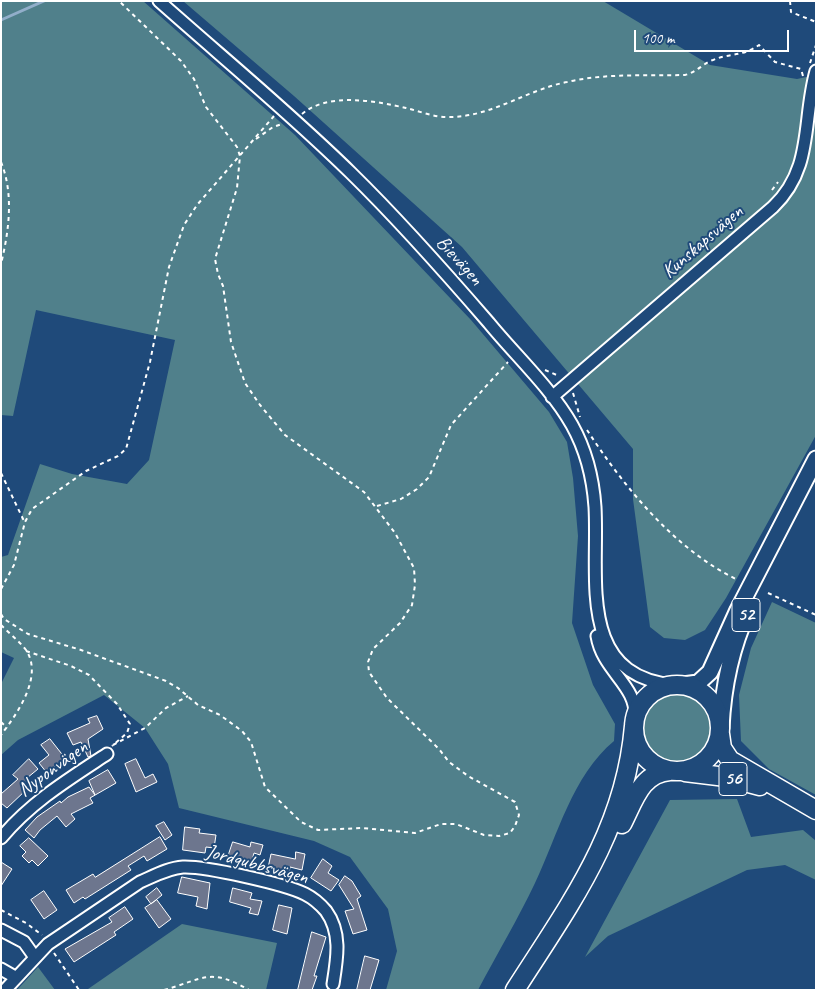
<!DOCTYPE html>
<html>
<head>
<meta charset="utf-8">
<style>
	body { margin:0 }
	#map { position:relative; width:817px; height:991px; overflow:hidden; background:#1f4a7a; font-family:Caveat,sans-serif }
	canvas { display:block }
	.frame { position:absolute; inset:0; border:2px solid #fff; pointer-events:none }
	.scale { position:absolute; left:634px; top:30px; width:155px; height:22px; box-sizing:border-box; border:2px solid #fff; border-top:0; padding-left:6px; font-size:15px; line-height:18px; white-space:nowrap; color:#fff; -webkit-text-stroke:4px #1f4a7a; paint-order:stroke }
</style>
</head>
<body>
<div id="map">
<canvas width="817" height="991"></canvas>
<div class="frame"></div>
<div class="scale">100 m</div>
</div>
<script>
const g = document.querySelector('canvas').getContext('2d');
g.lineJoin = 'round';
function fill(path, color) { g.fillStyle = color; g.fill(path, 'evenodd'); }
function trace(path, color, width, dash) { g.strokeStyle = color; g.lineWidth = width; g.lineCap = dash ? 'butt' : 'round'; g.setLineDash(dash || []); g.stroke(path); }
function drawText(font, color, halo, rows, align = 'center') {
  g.font = font + ' Caveat,sans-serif'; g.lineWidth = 4; g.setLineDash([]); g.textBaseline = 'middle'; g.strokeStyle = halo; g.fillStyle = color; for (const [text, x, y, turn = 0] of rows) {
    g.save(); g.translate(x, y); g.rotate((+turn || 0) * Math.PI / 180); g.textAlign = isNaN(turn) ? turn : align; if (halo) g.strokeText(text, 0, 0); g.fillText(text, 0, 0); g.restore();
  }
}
const green = new Path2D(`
	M1,1H143L295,135L471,320L549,412L567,442L573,478L578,536L572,623L593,685L615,724L614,741C572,776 558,835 535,883C518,919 497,954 478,990H386L397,951L388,909L350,857L314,841L179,808L168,764L145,728L104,695L18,740L1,755V684L14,658L1,652V557L8,555L40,464L72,474L127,484L149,460L175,340L36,310L13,416L1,415Z
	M183,1H603L710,65L797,79L816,75V435L726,598L705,630L685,640L664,638L650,627L633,499V449L462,247L294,96Z
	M772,602L816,623V795L769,769L741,741L739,695L751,648Z
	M643 728a34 34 0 1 1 68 0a34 34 0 1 1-68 0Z
	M737,799L751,837L803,830L816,841V880L785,865L747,870L608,936L585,957L670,800Z
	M182,924L277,943L266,990L88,989Z
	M38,967L55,990H17Z`);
const stream = new Path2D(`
	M1,20L44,1`);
const building = new Path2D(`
	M97,716L103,729L88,739L91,756L88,757L81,742L73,745L67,733L90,723L88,719Z
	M50,739L65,758L47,773L39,763L49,755L41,745Z
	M29,759L38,769L27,778L30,781L23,787L26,790L7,808L1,803V794L18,779L13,775Z
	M136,759L145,778L153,774L157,782L136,792L125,764Z
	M108,770L116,783L90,798L93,803L71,814L75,819L66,827L57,816L40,830L34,838L25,830L37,817L60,801L61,803L68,797L89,787L95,795L89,781Z
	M164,822L172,835L165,840L156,826Z
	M185,827L200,829L199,833L216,835L214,848L206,847L205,853L183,850Z
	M160,837L167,849L147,861L144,856L128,866L131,870L85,899L83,897L74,903L66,890L93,874L95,877Z
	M29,838L48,856L38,866L32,860L29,863L22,856L26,852L20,846Z
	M233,842L250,847L251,842L263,845L260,855L254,853L251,864L228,857Z
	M296,852L305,854L302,870L290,867L289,873L268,868L271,854L295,859Z
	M323,859L332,866L328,873L339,880L331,891L311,878Z
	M1,862L12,869L1,886Z
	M345,876L352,881L361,896L357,899L367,930L353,934L345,911L354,909L339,885Z
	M182,877L210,883L207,909L196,906L198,897L178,893Z
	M157,888L162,895L151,904L146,897Z
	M233,888L252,893L250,899L262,901L258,915L249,913L251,908L230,902Z
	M44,891L57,910L44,919L31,900Z
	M157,900L171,919L159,928L145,908Z
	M279,905L292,908L287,934L273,930Z
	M125,907L133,919L114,932L116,935L74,962L65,949L112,922L109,918Z
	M312,932L326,937L314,976H317L312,990H298Z
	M365,956L379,960L370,990H357Z`);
const path = new Path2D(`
	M790,1L791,12L816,22
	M810,63L816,45
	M302,114C328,92 376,101 406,108C419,111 433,117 447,117C490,118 526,90 567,82C606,73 646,76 685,75C697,72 702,64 713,60C729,53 742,57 759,45L775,62L801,69L803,76
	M256,139L273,127L282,124
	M1,162C14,194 9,231 1,264
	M772,190L778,182
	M1,355V398
	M545,370L559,376
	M573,393L580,417
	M587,430C625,488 675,550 738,580
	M1,473L24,521
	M377,506L401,499L417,489L429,477L451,425L508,362
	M1,589L14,565L25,522L32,509L86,471L118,456L126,449L150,362L169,267L184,225L197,205L274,116
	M768,593L816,615
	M1,614L4,619L28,634L81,650L166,681L178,688L198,705L220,715L242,731L251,742L265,787L301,822L318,830L362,828L415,833L441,824H456L484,835L499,836L510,833L515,826L519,815L515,802L468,776L449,762L439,749L387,698L369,672L368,662L373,649L400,623L412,605L415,585L414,568L395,533L364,492L285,435L260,405L245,383L231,342L223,286L218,274L215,259L237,188L240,156L237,147L206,107L194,79L181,61L119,1
	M1,625C9,633 19,641 26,650C44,677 16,715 1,735
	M26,651L71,666L89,675L117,704L130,724L127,733L112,746
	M1,722L7,728
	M113,745L145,728L166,708L188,696
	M1,910L26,923L42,935
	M54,953L79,990
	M164,990C204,979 209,967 249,990`);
const minor = new Path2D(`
	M159,1C223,58 290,113 351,173C400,221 445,272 489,323C516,356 551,388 572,425C586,450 593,478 595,507C599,577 576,676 674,685
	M552,397L773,207C814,168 802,120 816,71
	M597,636C603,672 638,685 635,719
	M1,838C31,802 69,779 107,754
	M1,930L24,942L34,956
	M1,969L15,977
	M5,990L48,944L140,882C154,876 168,868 183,867C205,866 285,884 305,894C313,898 320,904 326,911C342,933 337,959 333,984`);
const major = new Path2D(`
	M683,685L698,683L710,672L738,610L816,459
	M721,728C723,687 731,648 748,611`);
const highway = new Path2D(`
	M634 728a43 43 0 1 1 86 0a43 43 0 1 1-86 0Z
	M720,734L722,748L730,760L816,810
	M685,772L726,777L760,786
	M622,824C634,801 641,773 670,771
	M515,990C570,904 625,831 634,726`);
const shields = [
	[746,615,28],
	[733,779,28]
];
const shieldNames = [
	["52",746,615],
	["56",733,779]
];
const streetNames = [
	["Kunskapsvägen",703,242,-41],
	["Bievägen",459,261,48],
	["Nyponvägen",53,769,-36],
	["Jordgubbsvägen",257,865,15]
];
fill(green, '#50808b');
trace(stream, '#92aeca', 3);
fill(building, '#6d768e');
trace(building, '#fff', 1);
trace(minor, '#fff', 15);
trace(major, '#fff', 19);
trace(highway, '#fff', 21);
trace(path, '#fff', 2, [4, 4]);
trace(minor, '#1f4a7a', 11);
trace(major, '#1f4a7a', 15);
trace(highway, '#1f4a7a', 18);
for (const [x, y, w] of shields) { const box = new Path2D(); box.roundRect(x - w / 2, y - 16.5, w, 33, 4); g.fillStyle = '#1f4a7a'; g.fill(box); trace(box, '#fff', 1); }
drawText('bold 19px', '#fff', null, shieldNames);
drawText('20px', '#fff', '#1f4a7a', streetNames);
</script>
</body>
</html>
